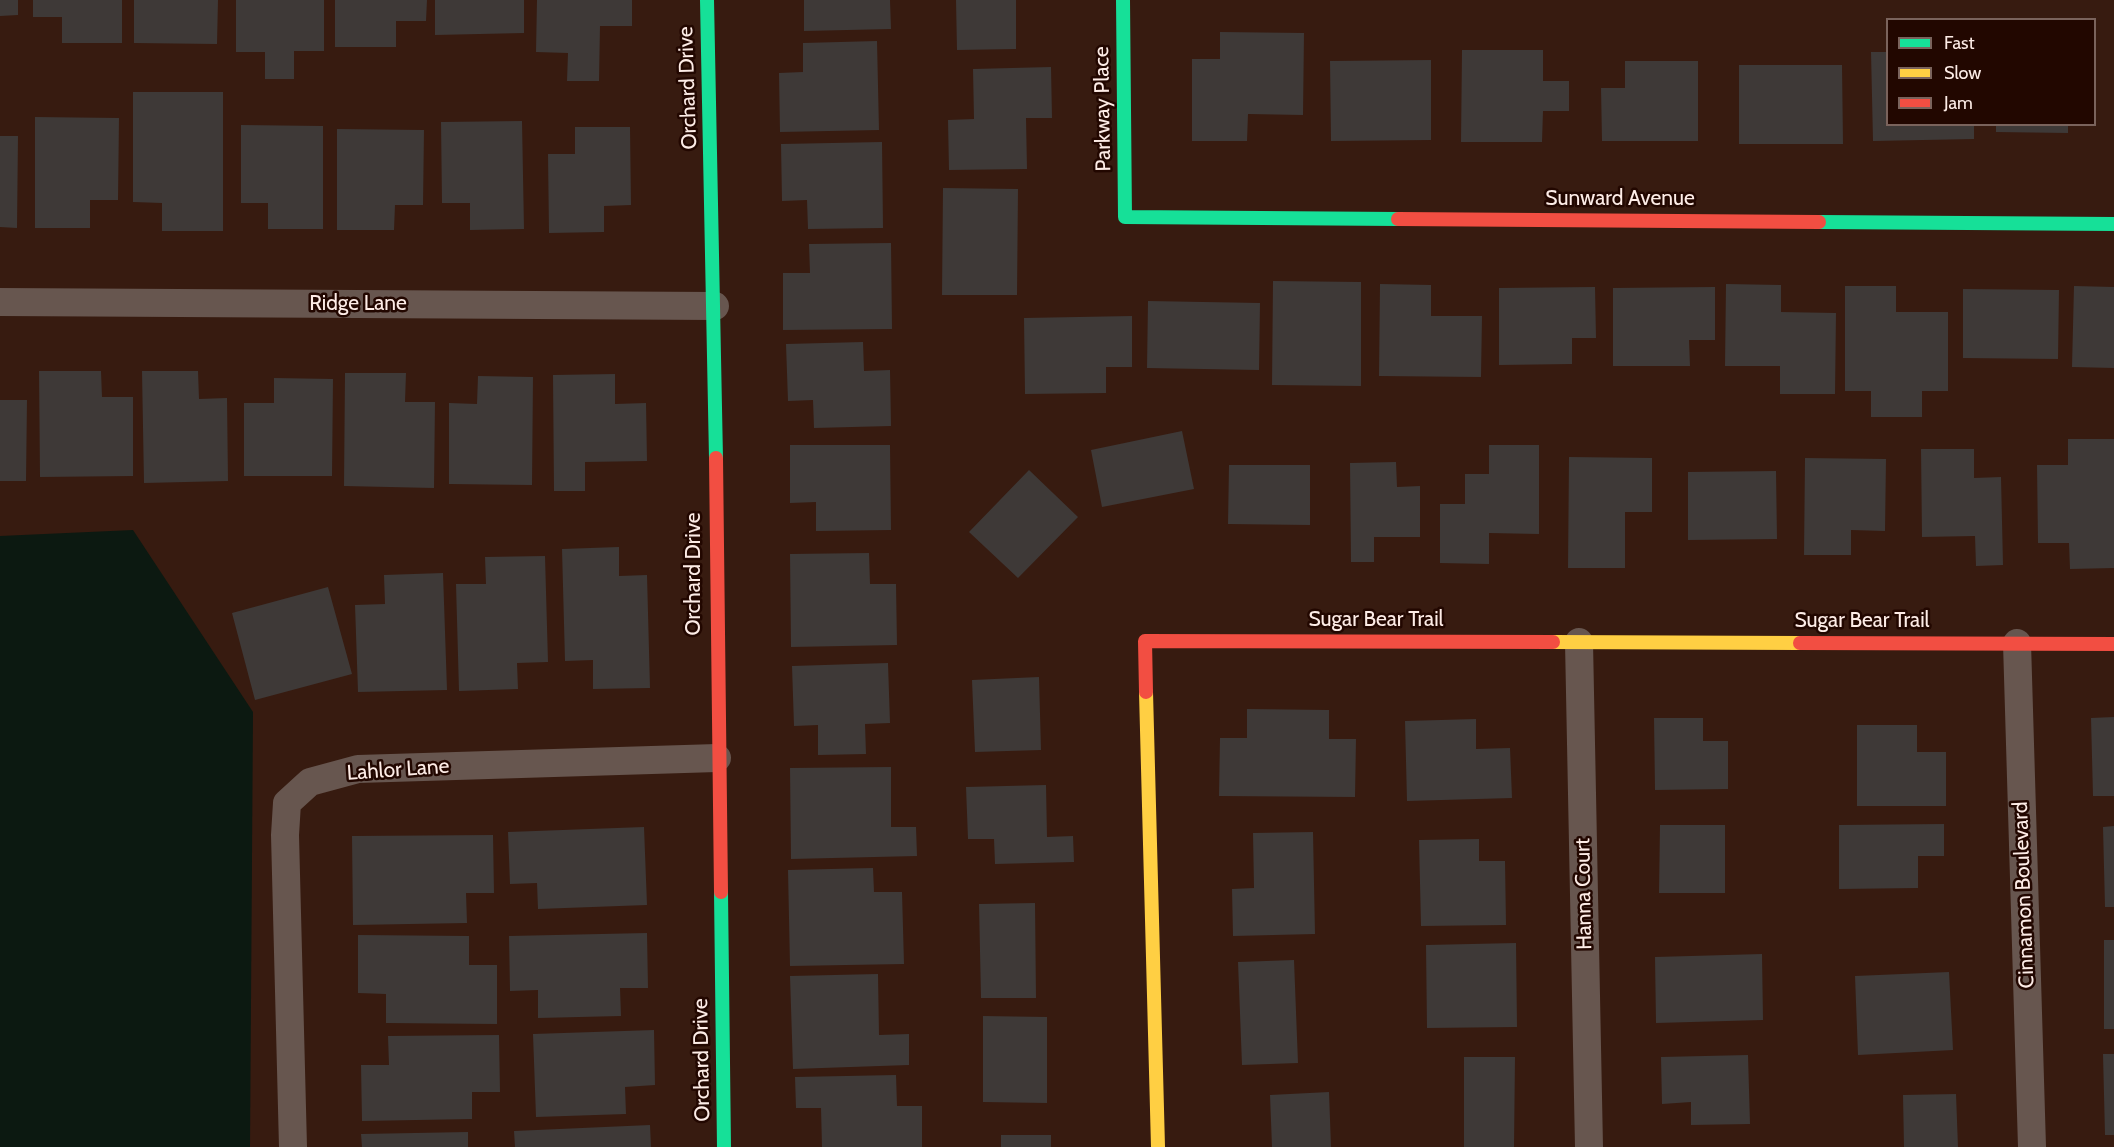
<!DOCTYPE html>
<html>
<head>
<meta charset="utf-8">
<style>
	body { margin:0 }
	#map { position:relative; width:2114px; height:1147px; overflow:hidden; background:#371b10; font-family:Cabin,sans-serif }
	canvas { display:block }
	.legend { position:absolute; left:1886px; top:18px; width:210px; height:108px; box-sizing:border-box; background:#220700; border:2px solid #7a635c; margin:0; padding:8px 10px; list-style:none; font-size:18px; color:#fdece6 }
	.legend li { display:flex; align-items:center; gap:12px; height:30px }
	.legend b { width:30px; border:2px solid #7a635c }
</style>
</head>
<body>
<div id="map">
<canvas width="2114" height="1147"></canvas>
<ul class="legend">
<li><b style="height:8px;background:#16e098"></b>Fast</li>
<li><b style="height:8px;background:#ffcf43"></b>Slow</li>
<li><b style="height:8px;background:#f24e42"></b>Jam</li>
</ul>
</div>
<script>
const g = document.querySelector('canvas').getContext('2d');
g.lineJoin = 'round';
function fill(path, color) { g.fillStyle = color; g.fill(path, 'evenodd'); }
function trace(path, color, width, dash) { g.strokeStyle = color; g.lineWidth = width; g.lineCap = dash ? 'butt' : 'round'; g.setLineDash(dash || []); g.stroke(path); }
function drawText(font, color, halo, rows, align = 'center') {
  g.font = font + ' Cabin,sans-serif'; g.lineWidth = 5; g.setLineDash([]); g.textBaseline = 'middle'; g.strokeStyle = halo; g.fillStyle = color; for (const [text, x, y, turn = 0] of rows) {
    g.save(); g.translate(x, y); g.rotate((+turn || 0) * Math.PI / 180); g.textAlign = isNaN(turn) ? turn : align; if (halo) g.strokeText(text, 0, 0); g.fillText(text, 0, 0); g.restore();
  }
}
const water = new Path2D(`
	M133,530L253,712L250,1147H0V536Z`);
const building = new Path2D(`
	M0,0H18V15L0,16Z
	M33,0H122V43H62V17H33Z
	M134,0H218L217,44L134,43Z
	M236,0H324V51H294V79H265V52H236Z
	M335,0H427L426,21H396V47H335Z
	M435,0H524V33L435,35Z
	M537,0H632V26H600L599,81H567L568,53L536,52Z
	M804,0H890L891,29L804,31Z
	M956,0H1016V49L957,50Z
	M1220,32L1304,33L1303,115L1248,114L1247,141H1192V59H1220Z
	M877,41L879,130L780,132L779,73L803,72V43Z
	M1462,50H1543V81H1569V111H1543L1542,142H1461Z
	M1871,52H1888V124H1974V139L1873,141Z
	M1431,60V140L1331,141L1330,61Z
	M1625,61H1698V141H1602L1601,88H1625Z
	M1739,65H1842L1843,144H1739Z
	M1051,67L1052,118H1026L1027,169L949,170L948,120L974,119L973,69Z
	M133,92H223V231H162V203L133,202Z
	M35,117L119,118L118,200H90V228H35Z
	M522,121L524,229L470,230V203H442L441,122Z
	M1996,124H2068V133L1996,132Z
	M241,125L323,126V229H268V203H241Z
	M575,127H630L631,205L604,206V232L549,233L548,154H575Z
	M337,129L424,130L423,205H395L394,230H337Z
	M0,136H18L17,228L0,227Z
	M882,142L883,228L808,229L807,200L782,201L781,144Z
	M943,188L1018,189L1017,295H942Z
	M891,243L892,329L783,330V273H810L809,244Z
	M1273,281L1361,282V386L1272,385Z
	M1380,284L1431,285V316H1482L1481,377L1379,376Z
	M1726,284L1781,285V312L1836,313L1835,394H1780V366H1725Z
	M1845,286H1896V312H1948V391H1922V417H1871V391H1845Z
	M2074,286L2114,287V368L2072,367Z
	M1595,287L1596,338H1572V364L1499,365V288Z
	M1715,287V340H1689L1690,366H1613V288Z
	M1963,289L2059,290L2058,359L1963,358Z
	M1148,301L1260,303L1259,370L1147,368Z
	M1132,316V367H1106V393L1025,394L1024,318Z
	M863,342L864,371L890,370L891,426L814,428L813,400L788,401L786,344Z
	M39,371H101L102,397H133V476L40,477Z
	M142,371H198L199,399L227,398L228,481L144,483Z
	M345,373H406L405,402H435L434,488L344,486Z
	M615,374V404L646,403L647,461L585,462V491H554L553,375Z
	M478,376L533,377L532,485L449,484V403L477,404Z
	M274,378L333,379L332,476H244V403H274Z
	M0,400H27L26,481H0Z
	M1182,431L1194,489L1102,507L1091,450Z
	M2068,439H2114V568L2070,569L2069,543H2038L2037,465H2068Z
	M790,445H890L891,530L816,531V502L790,503Z
	M1489,445H1539V534L1489,533V564L1440,563V504H1465V474H1489Z
	M1921,449H1974V478L2001,477L2003,565L1976,566L1975,536L1922,537Z
	M1569,457L1652,458V512H1625V568H1568Z
	M1805,458L1886,459L1885,531L1851,530V555H1804Z
	M1396,462L1397,487L1420,486V537H1374V562H1351L1350,463Z
	M1229,465H1310V525L1228,524Z
	M1029,470L1078,517L1018,578L969,532Z
	M1776,471L1777,539L1688,540V472Z
	M619,547V576L647,575L650,688L593,689V660L565,661L562,549Z
	M869,553L870,584H896L897,645L791,647L790,554Z
	M545,556L548,662L517,663L518,689L459,691L456,584H486L485,557Z
	M443,573L447,690L358,692L355,605L385,604L384,575Z
	M328,587L352,674L255,700L232,613Z
	M888,663L890,723L865,724L866,754L818,755V725L794,726L792,666Z
	M1039,677L1041,750L975,752L972,680Z
	M1247,709L1329,710V739H1356L1355,797L1219,796L1220,738H1247Z
	M2114,717V796H2093L2091,718Z
	M1654,718H1703V741H1728V789L1655,790Z
	M1476,719V749L1510,748L1512,798L1407,801L1405,721Z
	M1857,725H1917V752H1946V806H1857Z
	M891,767V827H916L917,856L791,859L790,768Z
	M1046,785L1047,837L1073,836L1074,862L995,864L994,839H968L966,787Z
	M1944,824V856H1918V888L1839,889V825Z
	M1660,825H1725V893H1659Z
	M2114,826V907H2105L2103,827Z
	M644,827L647,905L538,909L537,883L510,884L508,832Z
	M1313,832L1315,934L1233,936L1232,889L1254,888L1253,833Z
	M493,835L494,893H466L467,923L353,925L352,836Z
	M1479,839V861H1505L1506,925L1421,926L1419,840Z
	M873,868L874,892H902L904,964L790,966L788,870Z
	M1035,903L1036,998H981L979,904Z
	M647,933L648,988H620L621,1016L538,1018V990L510,991L509,936Z
	M358,935L469,936V965H497V1024L386,1023V994L358,993Z
	M2104,940H2114V1029H2104Z
	M1516,943L1517,1027L1427,1028L1426,945Z
	M1762,954L1763,1020L1656,1023L1655,957Z
	M1294,960L1298,1063L1242,1065L1238,962Z
	M1949,972L1953,1050L1858,1055L1855,976Z
	M878,974L879,1035L909,1034V1065L793,1069L790,976Z
	M983,1016L1047,1017V1103L983,1102Z
	M654,1030L655,1085L625,1087L626,1114L536,1117L533,1034Z
	M499,1035L500,1092H472V1119L362,1121L361,1065H389L388,1036Z
	M2103,1054H2114V1135H2105Z
	M1748,1055L1750,1124L1691,1125V1102L1662,1104L1661,1057Z
	M1464,1057H1515L1514,1147H1464Z
	M896,1075L897,1106H922V1147H822L821,1108H796L795,1077Z
	M1329,1092L1331,1147H1272L1270,1095Z
	M1956,1094L1958,1147H1904L1903,1095Z
	M650,1125L651,1147H515L514,1131Z
	M468,1132V1147H362L361,1134Z
	M1001,1135H1051V1147H1001Z`);
const street = new Path2D(`
	M0,302L715,306
	M1579,642L1589,1147
	M2017,643L2032,1147
	M293,1147L285,835L287,803L310,782L358,769L717,758`);
const fast = new Path2D(`
	M707,0L716,458
	M1123,0L1125,217L1398,219
	M1819,222L2114,224
	M721,892L724,1147`);
const slow = new Path2D(`
	M1553,642L1800,643
	M1146,692L1158,1147`);
const jam = new Path2D(`
	M1398,219L1819,222
	M716,458L721,892
	M1800,643L2114,644
	M1146,692L1145,641L1553,642`);
const streetNames = [
	["Orchard Drive",688,88,-92],
	["Parkway Place",1103,109,-91],
	["Sunward Avenue",1620,199],
	["Ridge Lane",358,304],
	["Orchard Drive",694,574,-90],
	["Sugar Bear Trail",1376,620],
	["Sugar Bear Trail",1862,621],
	["Lahlor Lane",398,770,-4],
	["Hanna Court",1584,894,-91],
	["Cinnamon Boulevard",2024,895,-92],
	["Orchard Drive",702,1060,-91]
];
fill(water, '#0c1911');
fill(building, '#3e3937');
trace(street, '#67564f', 28);
trace(fast, '#16e098', 14);
trace(slow, '#ffcf43', 14);
trace(jam, '#f24e42', 14);
drawText('21px', '#fdece6', '#220700', streetNames);
</script>
</body>
</html>
